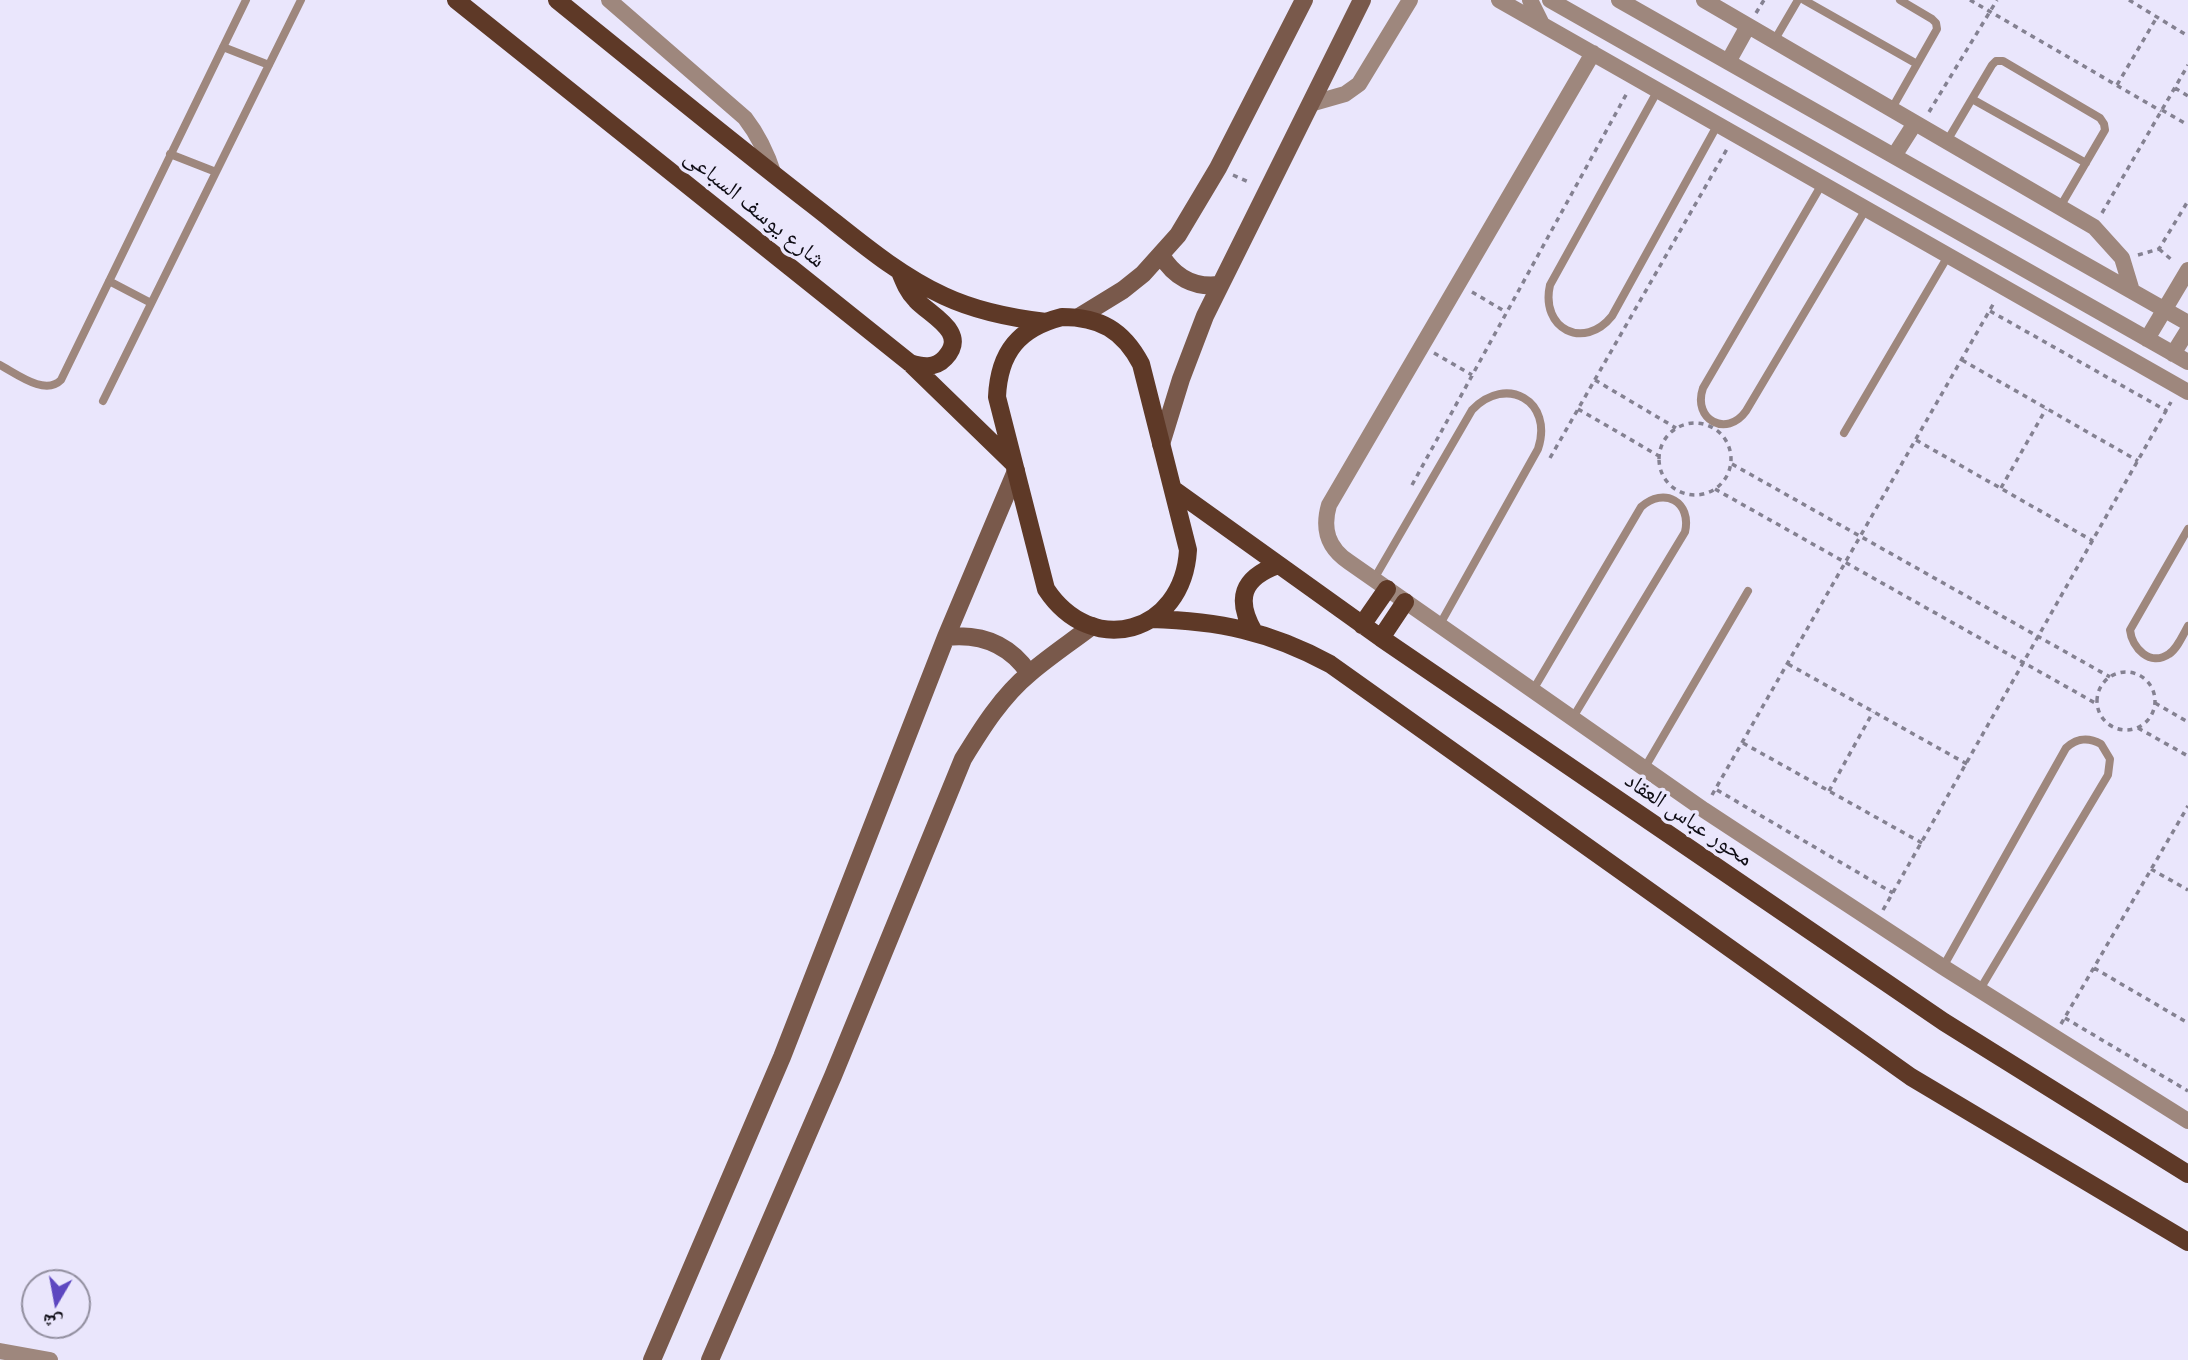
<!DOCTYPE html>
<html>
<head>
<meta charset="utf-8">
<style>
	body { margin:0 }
	#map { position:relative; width:2188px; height:1360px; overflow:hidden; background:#eae6fc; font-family:Lato,"Noto Naskh Arabic",sans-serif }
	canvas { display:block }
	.north { position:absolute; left:21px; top:1269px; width:70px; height:70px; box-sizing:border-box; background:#eae6fc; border:2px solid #928f9f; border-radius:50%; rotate:190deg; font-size:19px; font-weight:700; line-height:28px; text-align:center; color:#0e0c14 }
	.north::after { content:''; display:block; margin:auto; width:24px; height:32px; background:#5d47c0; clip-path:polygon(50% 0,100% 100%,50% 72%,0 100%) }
</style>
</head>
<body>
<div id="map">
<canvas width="2188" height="1360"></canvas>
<div class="north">ش</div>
</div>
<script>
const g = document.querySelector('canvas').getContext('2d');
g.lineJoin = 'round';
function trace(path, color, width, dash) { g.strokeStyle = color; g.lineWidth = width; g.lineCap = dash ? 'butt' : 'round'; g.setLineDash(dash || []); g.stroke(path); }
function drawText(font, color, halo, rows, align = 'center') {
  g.font = font + ' Lato,"Noto Naskh Arabic",sans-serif'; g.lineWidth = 7; g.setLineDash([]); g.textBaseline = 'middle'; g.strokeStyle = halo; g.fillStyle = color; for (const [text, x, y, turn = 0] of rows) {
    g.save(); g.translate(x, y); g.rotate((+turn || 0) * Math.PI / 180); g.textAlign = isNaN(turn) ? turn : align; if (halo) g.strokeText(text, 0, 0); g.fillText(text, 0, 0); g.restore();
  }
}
const path = new Path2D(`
	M1970,0L2161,111
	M2129,0L2188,36
	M1756,13L1764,0
	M2117,85L2157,17
	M2175,88L2188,96
	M2162,110L2188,125
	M1929,112L1997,0
	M1233,175L1251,183
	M2102,213L2188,65
	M2159,249L2173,261
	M2138,255L2159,249L2188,201
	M1472,292L1506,312
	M1990,311L2167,411
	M1434,353L1472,375
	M1962,360L2138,461
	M1595,380L1676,428
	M1578,409L1659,456
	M1659 459a36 36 0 1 1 72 0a36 36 0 1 1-72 0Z
	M1916,440L2093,541
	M1550,458L1727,149
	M1732,464L2110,677
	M1412,485L1627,93
	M2001,488L2046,409
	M1715,489L2097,704
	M1788,664L1967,764
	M2097 701a29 29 0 1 1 58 0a29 29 0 1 1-58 0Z
	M2155,703L2188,722
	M2138,728L2188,756
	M1743,743L1922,843
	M1717,790L1893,893
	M1829,791L1873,712
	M1712,795L1995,301
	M2151,869L2188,890
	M1883,910L2171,402
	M2094,968L2188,1023
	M2065,1018L2188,1091
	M2061,1024L2188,806`);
const service = new Path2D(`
	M1804,0L1917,64
	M1774,41L1798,0
	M223,47L269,65
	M1658,90L1550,285C1540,329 1584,351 1612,316L1718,124
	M1972,99L2086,163
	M1891,110L1937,29L1936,23L1932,19L1900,0
	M1947,141L1992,65L1996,61H2003L2100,118L2104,124L2105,130L2060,207
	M170,154L216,172
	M1822,184L1703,388C1692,420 1727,438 1746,411L1866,209
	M109,281L151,303
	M0,365C17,374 45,396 61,380L246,0
	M103,401L301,0
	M1844,433L1948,256
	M2188,529L2130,630C2132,648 2150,667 2169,654C2177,649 2183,635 2188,626
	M1374,579L1472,410C1506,374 1554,401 1538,449L1439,626
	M1533,690L1641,507C1664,486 1692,502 1685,532L1572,719
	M1644,769L1748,591
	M1943,967L2066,748C2077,738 2088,737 2101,744L2110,759L2108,775L1979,991`);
const minor = new Path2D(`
	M609,0L745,118C759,136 767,153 774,175
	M1499,0L2188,392
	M1530,0L1542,24
	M1550,0L2188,362
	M1619,0L2188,323
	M1704,0L2094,227L2122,258L2132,291
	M1593,53L1329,505C1322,529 1328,548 1349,562L1704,810L1943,967L2188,1121
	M1728,62L1748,26
	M1310,104L1345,94L1359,84L1410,0
	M1894,156L1915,123
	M2147,339L2188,270
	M2173,354L2188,330
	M0,1351L50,1360`);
const secondary = new Path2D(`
	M1161,255C1174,277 1194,288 1219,285
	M1079,317L1123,290L1143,274L1178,235L1218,168L1304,0
	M1161,444L1181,379L1205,316L1362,0
	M946,637C981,633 1009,644 1029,673
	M652,1360L782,1057L946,637L1016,471
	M710,1360L833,1076L963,759C982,728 1002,696 1030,673C1050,656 1071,642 1092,626`);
const primary = new Path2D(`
	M456,0L910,363L1013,463
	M557,0C641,68 724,136 809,202C852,235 894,273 944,296C976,311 1011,318 1046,322
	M900,272C904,282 908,292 916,300C931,316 969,332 945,358C935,369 922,367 910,363
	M1062,317C1100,317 1123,330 1141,364L1188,550C1183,634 1092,659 1046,589L997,397C999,352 1019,328 1062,317Z
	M1173,489L1381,638L1944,1022L2188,1174
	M1151,619C1219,621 1269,631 1330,664L1911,1077L2188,1242
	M1362,625L1387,589
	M1254,632C1235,599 1242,578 1278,565
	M1381,638L1405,602`);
const streetNames = [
	["شارع يوسف السباعى",755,208,39],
	["محور عباس العقاد",1689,819,34]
];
trace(path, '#848191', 3.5, [5, 5]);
trace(service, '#9e877d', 8);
trace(minor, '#9e877d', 16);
trace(secondary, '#79594b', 18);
trace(primary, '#5e3927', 18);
drawText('23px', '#0e0c14', '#eae6fc', streetNames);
</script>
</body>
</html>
